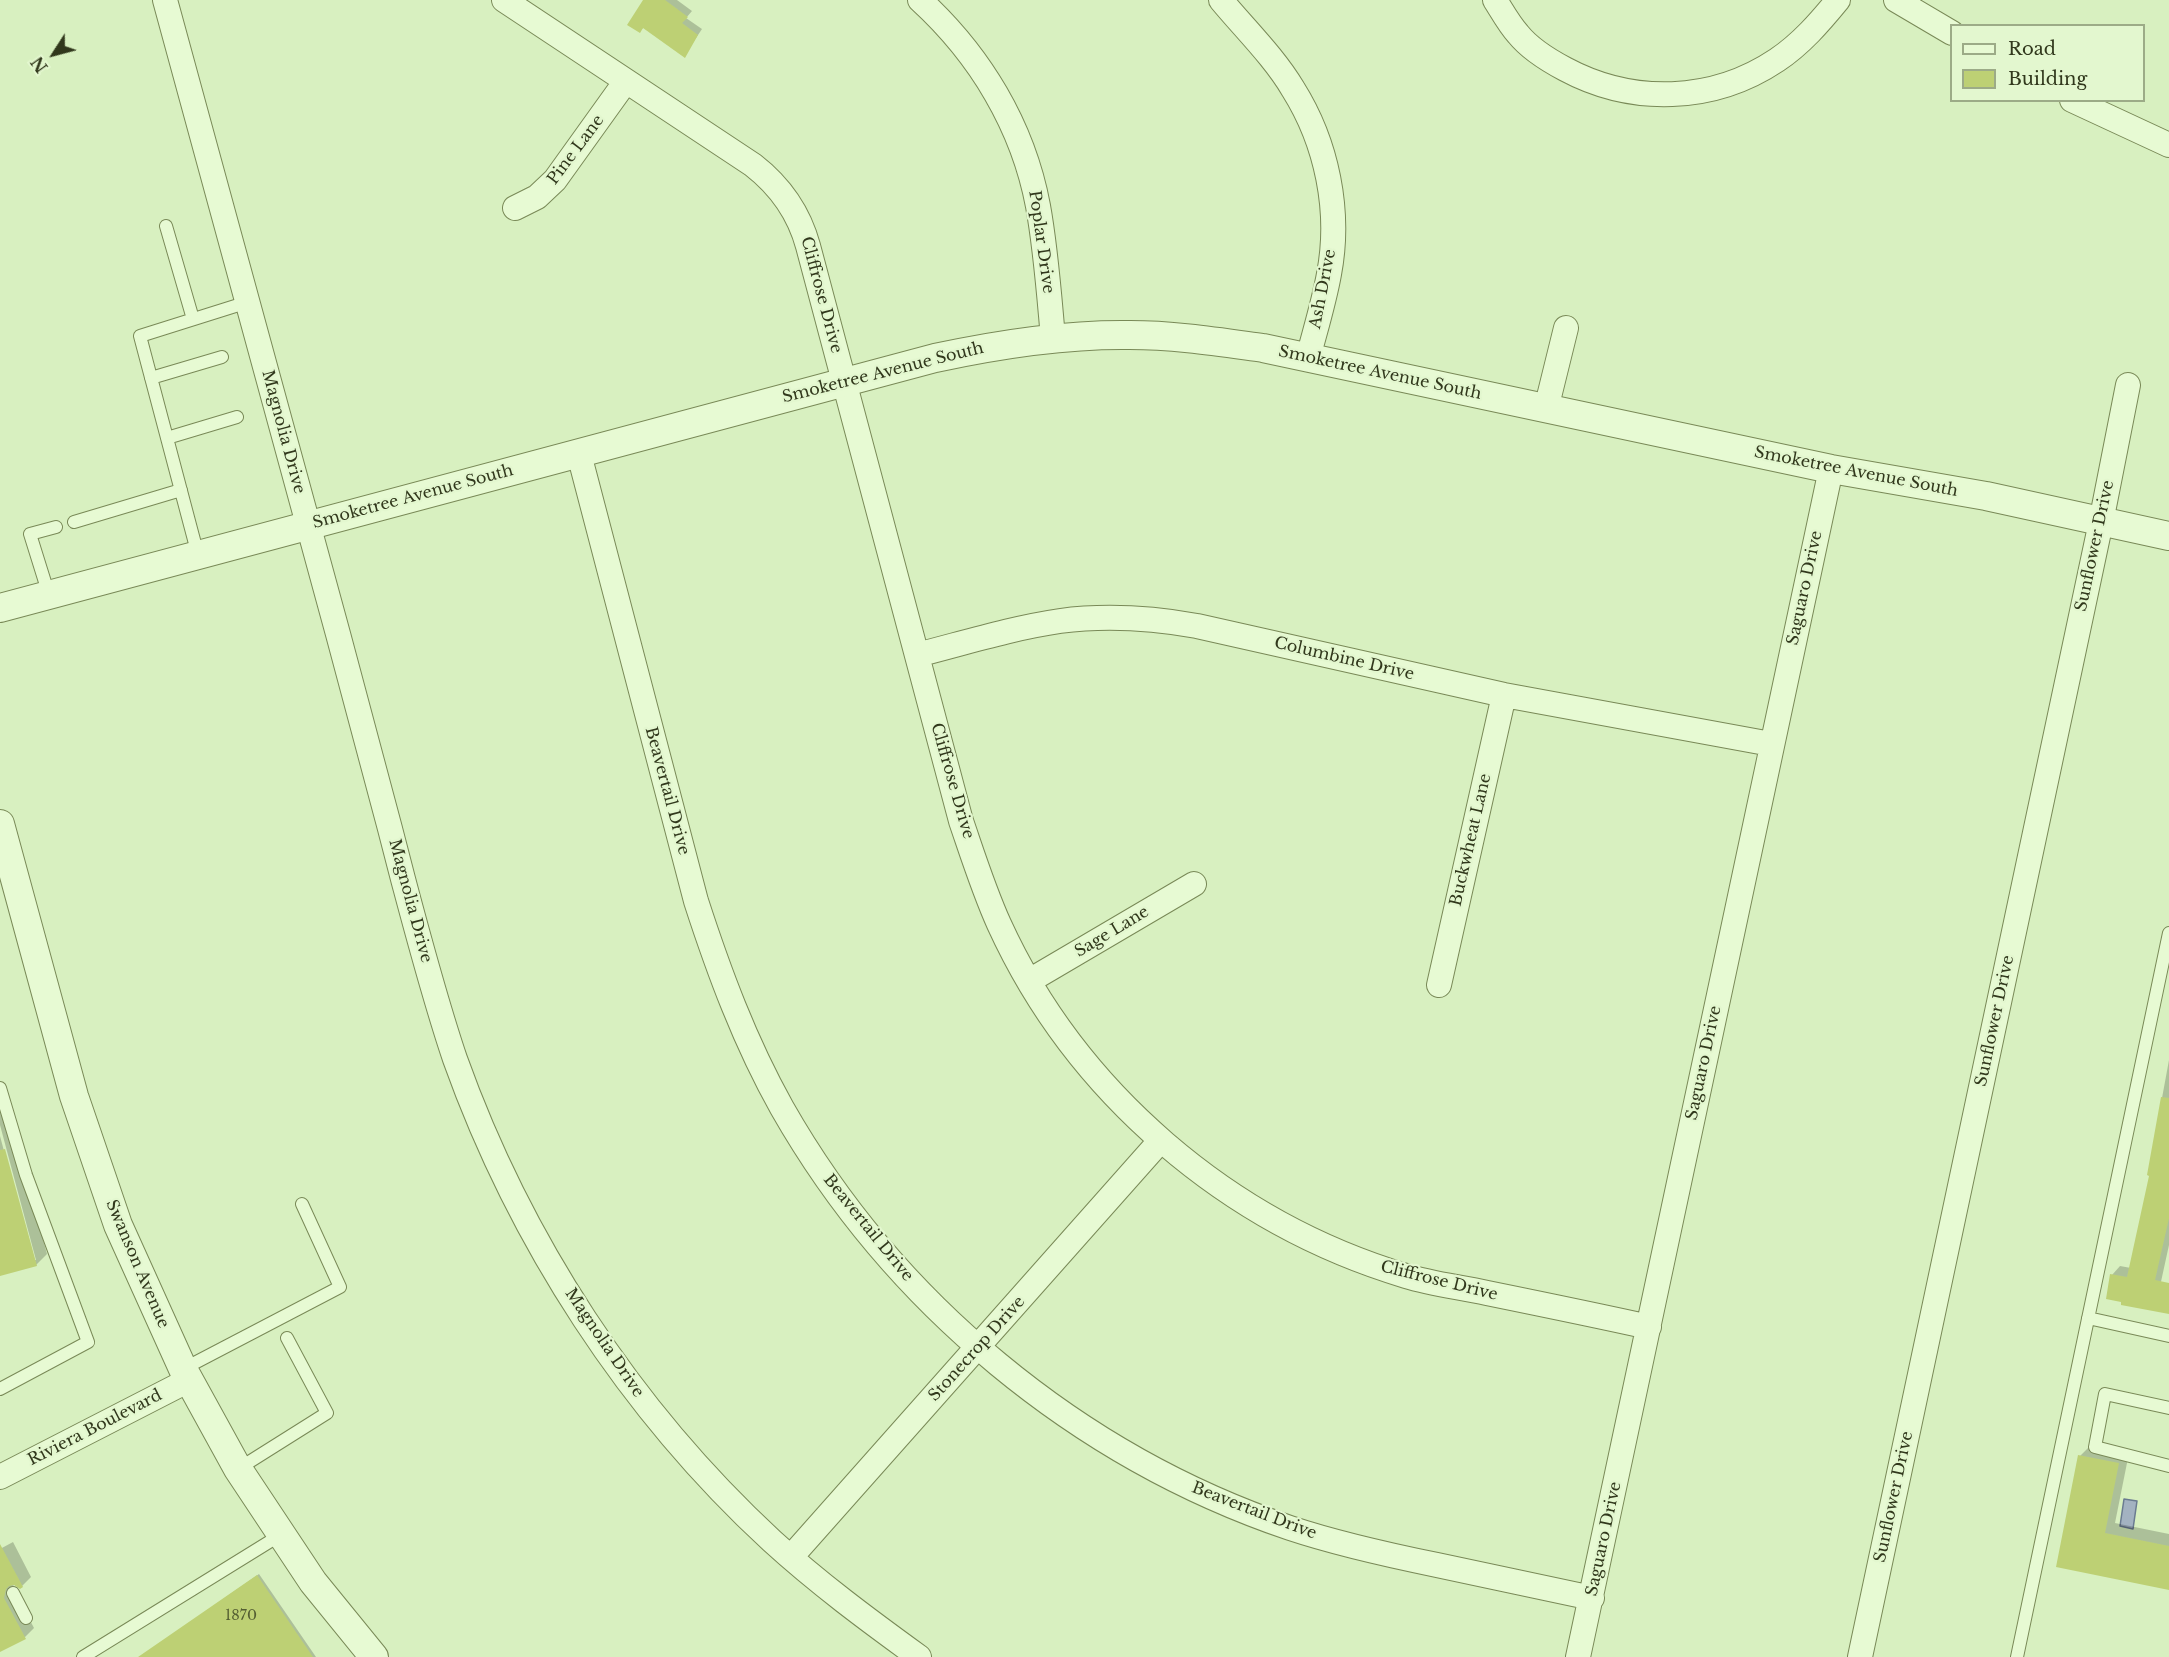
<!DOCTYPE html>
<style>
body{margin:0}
#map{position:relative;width:2169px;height:1657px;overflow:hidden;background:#d8f0c0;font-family:"Libre Baskerville",serif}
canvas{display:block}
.legend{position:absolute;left:1950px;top:24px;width:195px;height:78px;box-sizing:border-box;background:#e3f7cf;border:2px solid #9cab87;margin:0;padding:8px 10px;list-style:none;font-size:18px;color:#31381c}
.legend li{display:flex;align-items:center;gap:12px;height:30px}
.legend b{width:30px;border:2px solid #9cab87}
.north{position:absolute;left:24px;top:24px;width:60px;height:60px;-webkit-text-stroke:4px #e3f7cf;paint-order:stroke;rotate:234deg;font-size:16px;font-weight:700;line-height:24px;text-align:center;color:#31381c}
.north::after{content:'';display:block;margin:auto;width:21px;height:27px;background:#31381c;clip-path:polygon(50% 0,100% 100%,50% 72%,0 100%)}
</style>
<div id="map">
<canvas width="2169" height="1657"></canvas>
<ul class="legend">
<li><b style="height:8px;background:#e7fad3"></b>Road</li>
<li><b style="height:16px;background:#bdd074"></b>Building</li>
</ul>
<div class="north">N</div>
</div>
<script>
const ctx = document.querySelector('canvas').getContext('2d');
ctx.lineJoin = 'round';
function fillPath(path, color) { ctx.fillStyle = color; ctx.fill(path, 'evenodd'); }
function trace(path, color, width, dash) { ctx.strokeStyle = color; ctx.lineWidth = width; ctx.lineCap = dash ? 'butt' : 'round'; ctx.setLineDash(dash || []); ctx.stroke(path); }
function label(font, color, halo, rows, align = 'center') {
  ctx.font = font + ' "Libre Baskerville",serif'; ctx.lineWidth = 4.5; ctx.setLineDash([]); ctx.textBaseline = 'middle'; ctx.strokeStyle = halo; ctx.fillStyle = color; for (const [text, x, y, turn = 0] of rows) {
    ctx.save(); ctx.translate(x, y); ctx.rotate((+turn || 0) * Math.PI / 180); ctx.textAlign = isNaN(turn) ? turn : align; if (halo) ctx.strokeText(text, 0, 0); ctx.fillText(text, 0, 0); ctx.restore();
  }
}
const water = new Path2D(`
 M2124 1499 2137 1501 2133 1529 2120 1526Z`);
fillPath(water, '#a3b2c1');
trace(water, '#6a7b90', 1.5);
fillPath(new Path2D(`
 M645 0H677L692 11 686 18 702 29 684 56 644 27 640 31Z
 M2169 1060V1245L2157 1300 2112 1275 2120 1266 2131 1268 2151 1175 2148 1174Z
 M0 1081 47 1254 36 1265 0 1275V1136L33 1260H36L0 1125Z
 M2090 1446 2129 1453 2115 1523 2169 1534V1588L2058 1566 2080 1456Z
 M13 1542 31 1577 22 1586 14 1583 13 1588 34 1628 25 1637 0 1651V1549Z
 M259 1574 316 1657H140Z`), '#0003');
fillPath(new Path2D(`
 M643 0H665L688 17 682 23 698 35 685 58 643 28 640 33 627 25Z
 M2161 1097 2169 1098V1218L2155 1280 2169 1283V1314L2121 1305V1302L2106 1299 2110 1274 2127 1277 2149 1176 2147 1175Z
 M5 1149 37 1266 0 1276V1150Z
 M2078 1455 2119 1463 2105 1533 2169 1546V1590L2056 1567Z
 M0 1544 23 1587 20 1589 14 1585 9 1586 6 1589 4 1598 26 1639 0 1652Z
 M257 1575 313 1657H138Z`), '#bdd074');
const service = new Path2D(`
 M166 226 193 319
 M151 378 222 357
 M167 438 237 417
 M74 522 181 490
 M198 555 140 336 248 302
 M49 595 30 534 56 527
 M0 1088 26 1175 88 1342 0 1389
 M2088 1318 2169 1336
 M183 1369 340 1287 302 1204
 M2169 1408 2105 1394 2095 1447 2169 1466
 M238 1469 327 1413 287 1338
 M13 1593 26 1618
 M83 1657 282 1534
 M2017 1657 2169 933`);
const minor = new Path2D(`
 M165 0C223 211 282 422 338 634 360 715 382 797 403 879 419 939 435 1000 455 1059 520 1241 630 1410 772 1541 818 1583 868 1620 919 1657
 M504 0 753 165C780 186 799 213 808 246L961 821C973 856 984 891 999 924 1076 1093 1229 1223 1406 1276 1432 1284 1460 1287 1487 1293 1541 1304 1595 1315 1649 1327
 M920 0C980 55 1023 126 1038 206 1046 250 1049 294 1053 338
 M1221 0C1245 29 1274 57 1293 89 1327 143 1341 211 1329 274 1324 302 1315 331 1308 358
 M1495 0C1502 11 1509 24 1518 34 1530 49 1548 60 1565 69 1632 105 1713 103 1777 60 1801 44 1820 22 1838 0
 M1896 0 1952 33
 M2072 100 2169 145
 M515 208 537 197 555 180 626 81
 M1546 409 1566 328
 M579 454 696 901C719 972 745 1042 782 1108 893 1303 1078 1456 1290 1528 1338 1544 1388 1555 1437 1565 1489 1576 1540 1587 1592 1598
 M917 655C964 643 1012 628 1060 621 1106 615 1152 618 1197 626L1504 695 1771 744
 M1029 981 1194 884
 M1439 985 1504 695
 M0 1477 189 1380
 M791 1557 1161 1140
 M1578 1657 1831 469
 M1860 1657 2101 522 2128 385`);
const tertiary = new Path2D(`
 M0 608 935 358C1000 344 1064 334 1130 335 1175 335 1219 342 1263 348L1831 469 1986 496 2169 536
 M0 824 74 1096 118 1225 183 1369 238 1469 313 1582 374 1657`);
trace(service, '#798957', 14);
trace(minor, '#798957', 26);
trace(tertiary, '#798957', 30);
trace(service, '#e7fad3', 12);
trace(minor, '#e7fad3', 24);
trace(tertiary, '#e7fad3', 28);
label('14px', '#545e32', null, [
 ["1870",241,1616]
]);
label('16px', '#31381c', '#e3f7cf', [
 ["Pine Lane",576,150,-53],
 ["Poplar Drive",1041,242,82],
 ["Ash Drive",1323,289,-79],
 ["Cliffrose Drive",821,295,75],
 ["Smoketree Avenue South",883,373,-14],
 ["Smoketree Avenue South",1380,373,12],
 ["Magnolia Drive",283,432,75],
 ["Smoketree Avenue South",1856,472,11],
 ["Smoketree Avenue South",413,497,-15],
 ["Sunflower Drive",2095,546,-78],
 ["Saguaro Drive",1805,588,-78],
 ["Columbine Drive",1344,659,13],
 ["Cliffrose Drive",952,781,74],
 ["Beavertail Drive",667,791,75],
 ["Buckwheat Lane",1471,840,-77],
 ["Magnolia Drive",410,901,75],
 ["Sage Lane",1112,932,-31],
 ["Sunflower Drive",1995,1021,-78],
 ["Saguaro Drive",1704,1063,-78],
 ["Beavertail Drive",868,1228,51],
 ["Swanson Avenue",137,1264,67],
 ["Cliffrose Drive",1439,1281,14],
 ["Magnolia Drive",604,1343,56],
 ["Stonecrop Drive",977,1349,-48],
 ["Riviera Boulevard",95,1428,-27],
 ["Sunflower Drive",1894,1497,-78],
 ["Beavertail Drive",1254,1511,21],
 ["Saguaro Drive",1604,1539,-78]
]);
</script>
